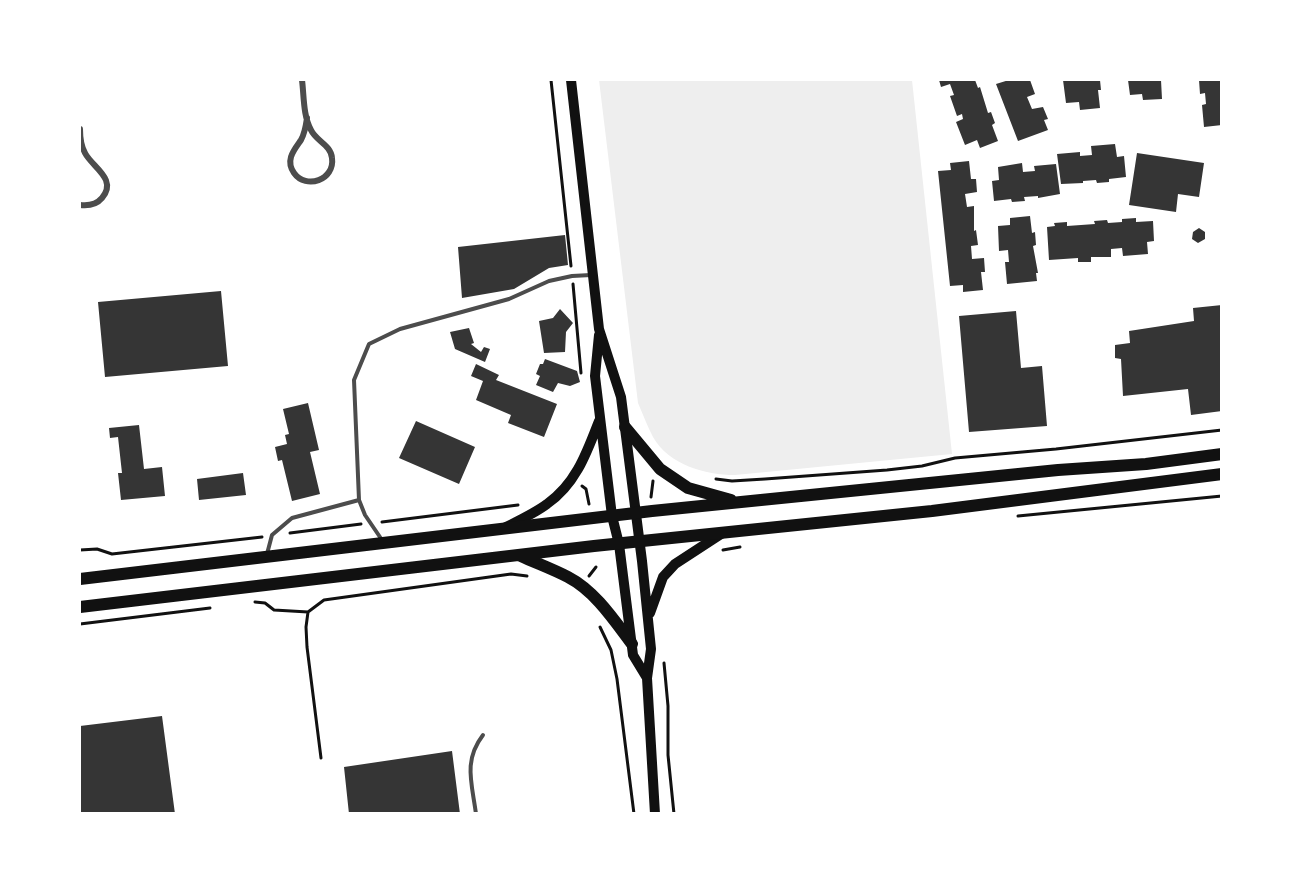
<!DOCTYPE html>
<style>
body{margin:0}
#map{position:relative;width:1301px;height:893px;overflow:hidden;background:#fff;font-family:Spectral,serif}
canvas{display:block}
.frame{position:absolute;inset:0;border:81px solid #fff;pointer-events:none}
</style>
<div id="map">
<canvas width="1301" height="893"></canvas>
<div class="frame"></div>
</div>
<script>
const ctx = document.querySelector('canvas').getContext('2d');
ctx.lineJoin = 'round';
function fillPath(path, color) { ctx.fillStyle = color; ctx.fill(path, 'evenodd'); }
function trace(path, color, width, dash) { ctx.strokeStyle = color; ctx.lineWidth = width; ctx.lineCap = dash ? 'butt' : 'round'; ctx.setLineDash(dash || []); ctx.stroke(path); }
fillPath(new Path2D(`
 M599 80H912L952 454 735 475C705 475 669 465 653 437 647 426 643 414 638 403Z`), '#eee');
fillPath(new Path2D(`
 M939 80H975L978 88 980 87 988 113 991 112 995 123 992 125 998 141 980 148 977 140 965 145 956 122 963 119 962 114 957 116 950 96 954 95 950 84 941 87Z
 M1009 80H1030L1035 94 1027 97 1032 109 1043 107 1048 119 1044 120 1048 130 1018 141 996 84Z
 M1063 80H1100L1101 90H1098L1100 108 1080 110 1079 102 1066 103Z
 M1128 80H1161L1162 99 1143 100 1142 94 1130 95Z
 M1199 80H1222V125L1204 127 1202 105 1206 104 1205 93 1200 94Z
 M1115 144 1117 157 1124 156 1126 177 1109 179V182L1097 183 1096 180 1083 181V183L1061 184 1057 154 1080 152V156L1092 155 1091 146Z
 M1137 153 1204 163 1199 197 1178 194 1176 212 1129 205Z
 M969 161 971 179H976L977 192 965 194 967 207 974 206V231L976 230 978 245 971 246 972 259 984 258 985 272H981L983 290 963 292V285L950 286 938 171 951 170 950 163Z
 M1022 163 1023 172 1035 171 1034 166 1056 164 1060 194 1038 198V196L1024 197 1025 201 1012 202 1011 199 994 201 992 181 999 180 998 167Z
 M1030 216 1032 233 1035 232 1036 245 1033 246 1038 273H1036L1037 281 1007 284 1005 262H1009L1008 250 999 251 998 226 1010 225V218Z
 M1136 218V222L1153 221 1154 241 1147 242 1148 254 1123 256 1122 248 1111 249V257H1091V262H1078V258L1049 260 1047 227 1055 226 1054 223 1067 222V226L1095 224 1094 221 1107 220 1108 223 1122 222V219Z
 M1199 228 1205 232V239L1198 243 1192 239 1193 232Z
 M565 235 568 265 549 268 514 289 462 298 458 247Z
 M221 291 228 366 105 377 98 302Z
 M1222 305V411L1191 415 1188 389 1123 396 1121 359 1115 358V345L1130 343 1129 331 1194 321 1193 308Z
 M560 309 573 323 566 332 565 352 544 353 539 321 553 318Z
 M1016 311 1021 368 1042 366 1047 426 969 432 959 316Z
 M469 328 474 343 471 344 481 352 484 347 490 349 485 362 455 349 450 332Z
 M545 359 577 371 580 382 570 386 558 383 553 392 536 385 540 376 536 374 540 364H543Z
 M476 364 499 375 496 380 557 404 544 437 508 423 511 415 476 400 483 381 471 376Z
 M308 403 319 450 310 452 320 494 292 501 282 460 278 461 275 447 287 444 285 435 289 434 283 409Z
 M416 421 475 447 459 484 399 458Z
 M139 425 144 469 162 467 165 496 121 500 118 473H122L118 437 110 438 109 428Z
 M243 473 246 495 199 500 197 479Z
 M162 716 175 814H80V726Z
 M452 751 460 814H349L344 767Z`), '#353535');
trace(new Path2D(`
 M551 80 571 266
 M573 284 581 373
 M716 479 732 481 765 479 887 470 922 466 955 458 1056 449 1222 430
 M582 486 586 489 589 504
 M651 497 653 481
 M1018 516 1222 496
 M382 522 518 505
 M290 533 361 524
 M80 550 97 549 112 554 262 537
 M723 550 740 547
 M589 576 596 567
 M255 602 265 603 274 610 308 612
 M80 624 210 608
 M600 627 611 650 617 679 634 814
 M664 663 668 706V755L674 814
 M321 758 307 647 306 627 308 612 324 600 511 574 527 576`), '#111', 3);
trace(new Path2D(`
 M382 540 365 515 359 500 354 380 369 344 400 329 509 299 549 281 572 276 591 275
 M267 554 272 535 292 518 359 500
 M476 814C472 783 463 761 483 735`), '#4c4c4c', 4);
trace(new Path2D(`
 M302 80C304 95 303 116 311 130 316 141 331 145 332 158 335 180 306 190 294 173 285 160 294 150 301 140 305 133 306 125 307 118
 M80 129C80 137 81 146 85 153 92 167 118 179 102 198 96 205 88 206 80 205`), '#4c4c4c', 6);
trace(new Path2D(`
 M571 80 599 329 621 397 642 561 651 649 647 678 655 814
 M599 335 595 376 612 516 619 544 633 655 647 678
 M506 527C520 520 535 513 547 504 576 484 587 452 599 421
 M650 613 663 577 675 564 721 534`), '#111', 10);
trace(new Path2D(`
 M625 427 660 469 688 488 731 500
 M521 556C536 563 553 569 568 577 595 591 614 620 632 644
 M80 579 652 511 1058 470 1146 464 1222 454
 M80 607 594 546 932 511 1222 474`), '#111', 12);
</script>
